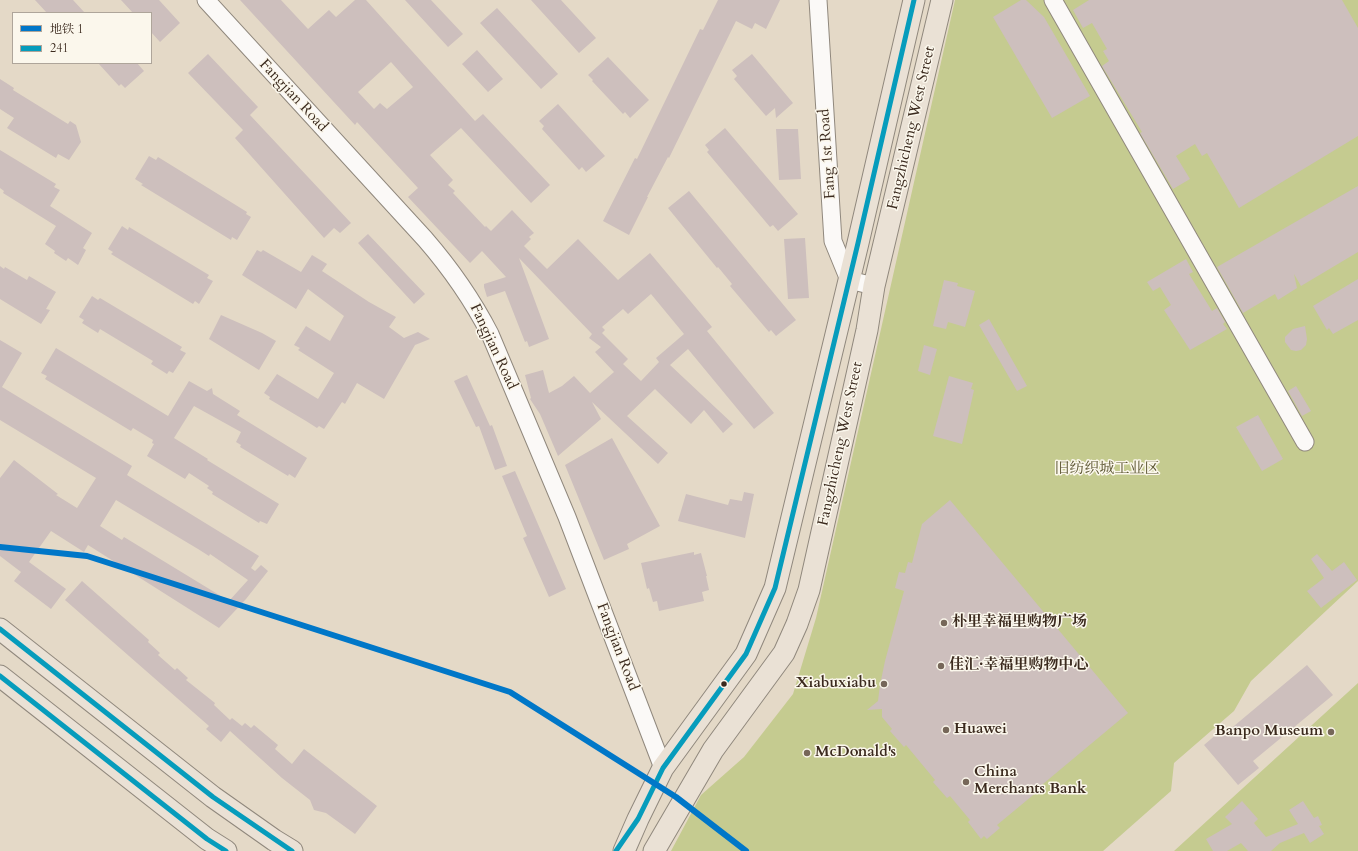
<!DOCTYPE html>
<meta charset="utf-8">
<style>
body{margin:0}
#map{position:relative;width:1358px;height:851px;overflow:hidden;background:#e4d9c7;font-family:Cardo,"Noto Serif SC",serif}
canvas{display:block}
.legend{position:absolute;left:12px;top:12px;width:140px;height:52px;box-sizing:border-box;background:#fbf7ec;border:1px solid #aea59a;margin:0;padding:5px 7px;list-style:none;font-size:12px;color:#3b2a1e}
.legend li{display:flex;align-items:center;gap:8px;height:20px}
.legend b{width:20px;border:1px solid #aea59a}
</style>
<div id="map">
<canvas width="1358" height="851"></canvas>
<ul class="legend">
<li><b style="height:5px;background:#0077c8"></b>地铁 1</li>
<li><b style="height:5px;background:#069cbc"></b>241</li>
</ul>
</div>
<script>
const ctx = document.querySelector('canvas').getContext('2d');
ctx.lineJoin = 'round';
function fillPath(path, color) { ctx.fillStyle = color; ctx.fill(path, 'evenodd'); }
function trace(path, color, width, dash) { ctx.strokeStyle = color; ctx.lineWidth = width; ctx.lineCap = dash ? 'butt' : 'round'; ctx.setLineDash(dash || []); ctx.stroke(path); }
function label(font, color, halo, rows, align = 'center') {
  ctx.font = font + ' Cardo,"Noto Serif SC",serif'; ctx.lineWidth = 3; ctx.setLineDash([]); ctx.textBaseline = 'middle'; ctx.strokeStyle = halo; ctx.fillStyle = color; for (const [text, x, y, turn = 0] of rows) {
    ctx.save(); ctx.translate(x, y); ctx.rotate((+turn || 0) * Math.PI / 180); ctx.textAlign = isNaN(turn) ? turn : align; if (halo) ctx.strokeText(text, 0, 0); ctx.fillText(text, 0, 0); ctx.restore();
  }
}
fillPath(new Path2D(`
 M955 0H1358V581L1251 681 1234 711 1174 763 1171 791 1103 851H671L701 795 744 757 793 694 816 618Z
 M1358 683V851H1174Z`), '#c5cb90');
fillPath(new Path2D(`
 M35 0H73L85 13H47Z
 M121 0H159L180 23 160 42 151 32V13H133Z
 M240 0H281L308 29 329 10 336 17 355 0H366L475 121 483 114 550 185 531 203 461 128 430 155 453 180 448 185 455 191 453 193 485 227 486 226 491 231 512 210 534 233 529 237 531 239 524 246 547 269 578 239 618 280 650 253 712 327 707 331 774 413 754 429 688 349 670 365 733 424 723 433 704 410 691 424 655 389 627 416 668 453 658 464 592 402 601 419 558 456 540 414 530 399 531 398 525 375 543 370 549 393 562 386 574 376 590 393 614 372 595 352 601 347 589 338 592 334 519 258 549 339 529 347 527 341 525 342 505 291 487 297 484 287V284L506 277 482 251 470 263 408 197 418 188 357 122 355 125ZM391 62 413 87 387 109 380 103 374 109 358 92ZM651 294 684 334 656 358 659 362 641 381 623 364 628 359 602 333 605 330 602 327 623 309 628 314Z
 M405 0H431L463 34 448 47Z
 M531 0H561L596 38 579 53Z
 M718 0H780L766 29 755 23 752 29 736 21 669 158 668 157 647 197H648L629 235 603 221 635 158 637 159 700 29 703 30Z
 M1021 0H1026L1044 17 1090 96 1052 118 993 17Z
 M1089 0H1342L1358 28V136L1239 208 1207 153 1202 156 1195 144 1176 156 1190 179 1173 189 1140 133 1142 132 1102 66 1109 61 1103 51 1107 49 1092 23 1083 28 1073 10Z
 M497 8 558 74 541 89 480 23Z
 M477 50 503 79 488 92 462 64Z
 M208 54 258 107 250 115 351 223 340 233 334 228 324 238 235 138 243 130 188 73Z
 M752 54 793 103 776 118 775 108 766 116 734 79 737 76 732 70Z
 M608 57 649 100 630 118 625 112 623 114 592 81 593 80 588 75Z
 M98 63H137L144 71 125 88 121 84 119 86Z
 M0 79 14 88 13 90 68 124 70 121 76 125 81 142 69 160 58 154 56 158 7 128 14 118 0 109Z
 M558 104 605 156 586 172 582 167 579 170 542 129 544 126 539 121Z
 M725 128 798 214 778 231 773 225 770 227 707 152 709 150 705 145Z
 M776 129H798L801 179 779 180Z
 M0 150 56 184 54 187 60 190 50 206 92 233 83 248 86 250 78 265 68 258 66 261 54 253 55 251 45 244 56 226 3 193 4 191 0 188Z
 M149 156 156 160 158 157 247 212 246 214 251 217 237 240 232 237 231 240 141 185 143 184 135 179Z
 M1358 186V252L1301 286 1294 274 1297 288 1278 300 1275 294 1243 313 1217 267Z
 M689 191 796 320 776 336 771 330 769 332 730 286 732 284 718 267 717 268 668 208Z
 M122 226 128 230 129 227 209 275 207 278 213 281 199 304 195 301 193 304 111 254 113 252 108 249Z
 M368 234 425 294 414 304 358 243Z
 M805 238 809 298 788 299 784 239Z
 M257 250 261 252 263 250 301 272 312 255 327 264 322 271 369 302 396 317 389 327 404 338 418 332 430 339 415 345 384 399 357 383 345 404 342 402 324 429 319 426 317 428 306 421 269 399 270 397 264 393 277 374 318 399 334 373 298 350 300 348 294 345 306 326 330 341 344 316 308 289 296 309 242 275Z
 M1186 259 1193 272 1189 274 1212 311 1217 308 1225 322 1223 324 1227 329 1190 350 1164 310 1171 305 1160 287 1153 291 1147 282Z
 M0 266 4 269 5 267 27 280 29 276 56 292 46 309 50 310 41 324 0 299Z
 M1358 279V320L1333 334 1329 328 1327 330 1313 306Z
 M944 280 958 283 957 286 975 291 965 327 948 322 946 329 933 326Z
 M92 296 98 300 100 298 182 347 180 350 186 353 173 373 169 371 167 374 151 364 153 361 100 329 98 333 82 323 84 320 79 317Z
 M221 315 262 333 276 341 259 370 209 339Z
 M989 319 1027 386 1017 391 979 325Z
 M1305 326 1307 339 1306 345 1301 350 1296 351 1291 350 1285 342V337L1293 329Z
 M0 340 22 353 2 387 132 466 127 475 259 556 251 568 255 571 261 565 268 571 246 599 219 628 88 545 84 552 51 531 29 562 66 589 51 609 14 581 21 572 0 556V478L14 460 58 494 56 495 77 508 96 478 0 420ZM116 500 198 549 209 556 210 554 248 580 229 601 124 537 122 540 100 526Z
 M924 345 937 349 930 375 918 371Z
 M56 348 168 416 189 381 207 391 212 388 213 394 240 411 237 415 307 458 295 478 289 474 288 476 240 447 241 445 236 442 241 432 194 406 174 438 208 459 207 460 279 504 267 524 260 521 259 523 212 494 213 492 207 488 209 486 189 473 185 479 147 456 154 444 152 443 153 440 133 428 131 431 45 379 47 376 41 373Z
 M467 375 490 426 492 425 507 466 495 470 479 426 476 427 454 381Z
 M949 376 973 383 971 389 974 390 962 444 933 436Z
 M1296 386 1311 411 1302 416 1288 391Z
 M1258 415 1283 459 1262 471 1236 427Z
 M612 438 660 526 627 544 629 549 604 560 565 465Z
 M515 471 566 589 549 597 523 538 527 536 502 476Z
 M744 492 754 494 745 538 678 521 686 494 728 505 730 499 742 501Z
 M950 500 1128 713 1037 789 1038 791 997 825 1000 828 987 839 984 836 981 839 968 822 970 820 950 796 947 798 933 782 935 780 906 745 904 747 890 731 892 729 882 717V709L867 710 878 701 880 685 885 661 904 591 895 588 899 572 905 573 908 562 912 563 922 524Z
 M694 552V555L701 553 707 576H706L709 590 702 592 704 601 659 611 657 601 653 602 649 588 647 589 641 563Z
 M1317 554 1332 571 1344 562 1357 580 1321 608 1307 591 1324 578 1311 559Z
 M82 581 149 640 148 642 160 653 158 655 175 670 177 668 188 678 186 680 215 703 214 705 230 720 232 718 242 726 245 723 251 728 254 725 278 745 275 749 292 764 304 749 377 806 355 834 326 813 314 810 310 800 282 778 230 731 221 742 206 729 209 726 65 600Z
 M1307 665 1333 695 1253 761 1259 768 1238 785 1204 745 1225 727 1228 731Z
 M1242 801 1258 819 1254 823 1266 837 1298 824 1289 810 1303 801 1314 818 1318 816 1322 825 1319 826 1324 834 1310 843 1304 833 1280 843 1271 851H1248L1241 843 1227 851H1213L1206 839 1232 824 1225 817Z`), '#cdbfbd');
const minor = new Path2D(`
 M206 0 425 239C451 269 472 299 490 334L567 517 663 768
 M818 0 833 241 849 280 874 286
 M1053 0 1305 442`);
const major = new Path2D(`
 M0 629 213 797 274 840 292 851
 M0 676 207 839 226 851
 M624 851 638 819 663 768 746 654 775 588 858 243 914 0
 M654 851 713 750 784 653 797 624 809 590 867 330 874 286 942 0`);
trace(minor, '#90887d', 19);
trace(major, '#90887d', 23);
trace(minor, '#fbf9f7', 17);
trace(major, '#eae1d5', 21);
trace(new Path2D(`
 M0 629 213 797 292 851
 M0 676 207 839 226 851
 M616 851 638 819 663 768 746 654 775 588 858 243 914 0`), '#069cbc', 5);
trace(new Path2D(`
 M0 547 87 556 510 692 676 797 746 851`), '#0077c8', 6);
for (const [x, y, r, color] of [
 [944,623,4,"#766759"],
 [941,666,4,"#766759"],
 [724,684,3.5,"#3b2a1e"],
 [884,684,4,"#766759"],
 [946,730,4,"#766759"],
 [1331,732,4,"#766759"],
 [807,753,4,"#766759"],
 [966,782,4,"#766759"]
]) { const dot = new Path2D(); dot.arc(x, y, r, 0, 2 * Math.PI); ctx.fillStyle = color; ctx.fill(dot); trace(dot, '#fbf7ec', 1.5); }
label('15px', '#3b2a1e', '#fbf7ec', [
 ["Fangjian Road",293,96,47],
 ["Fangzhicheng West Street",912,128,-77],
 ["Fang 1st Road",828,154,-94],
 ["Fangjian Road",493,347,65],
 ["Fangzhicheng West Street",841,444,-78],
 ["Fangjian Road",617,647,69]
]);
label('15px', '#5d5733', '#fbf7ec', [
 ["旧纺织城工业区",1107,470]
]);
label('bold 15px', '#3b2a1e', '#fbf7ec', [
 ["朴里幸福里购物广场",952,623],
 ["佳汇·幸福里购物中心",949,666],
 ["Xiabuxiabu",876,684,"right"],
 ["Huawei",954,730],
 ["Banpo Museum",1323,732,"right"],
 ["McDonald's",815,753],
 ["China",974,773],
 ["Merchants Bank",974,790]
], 'left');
</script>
